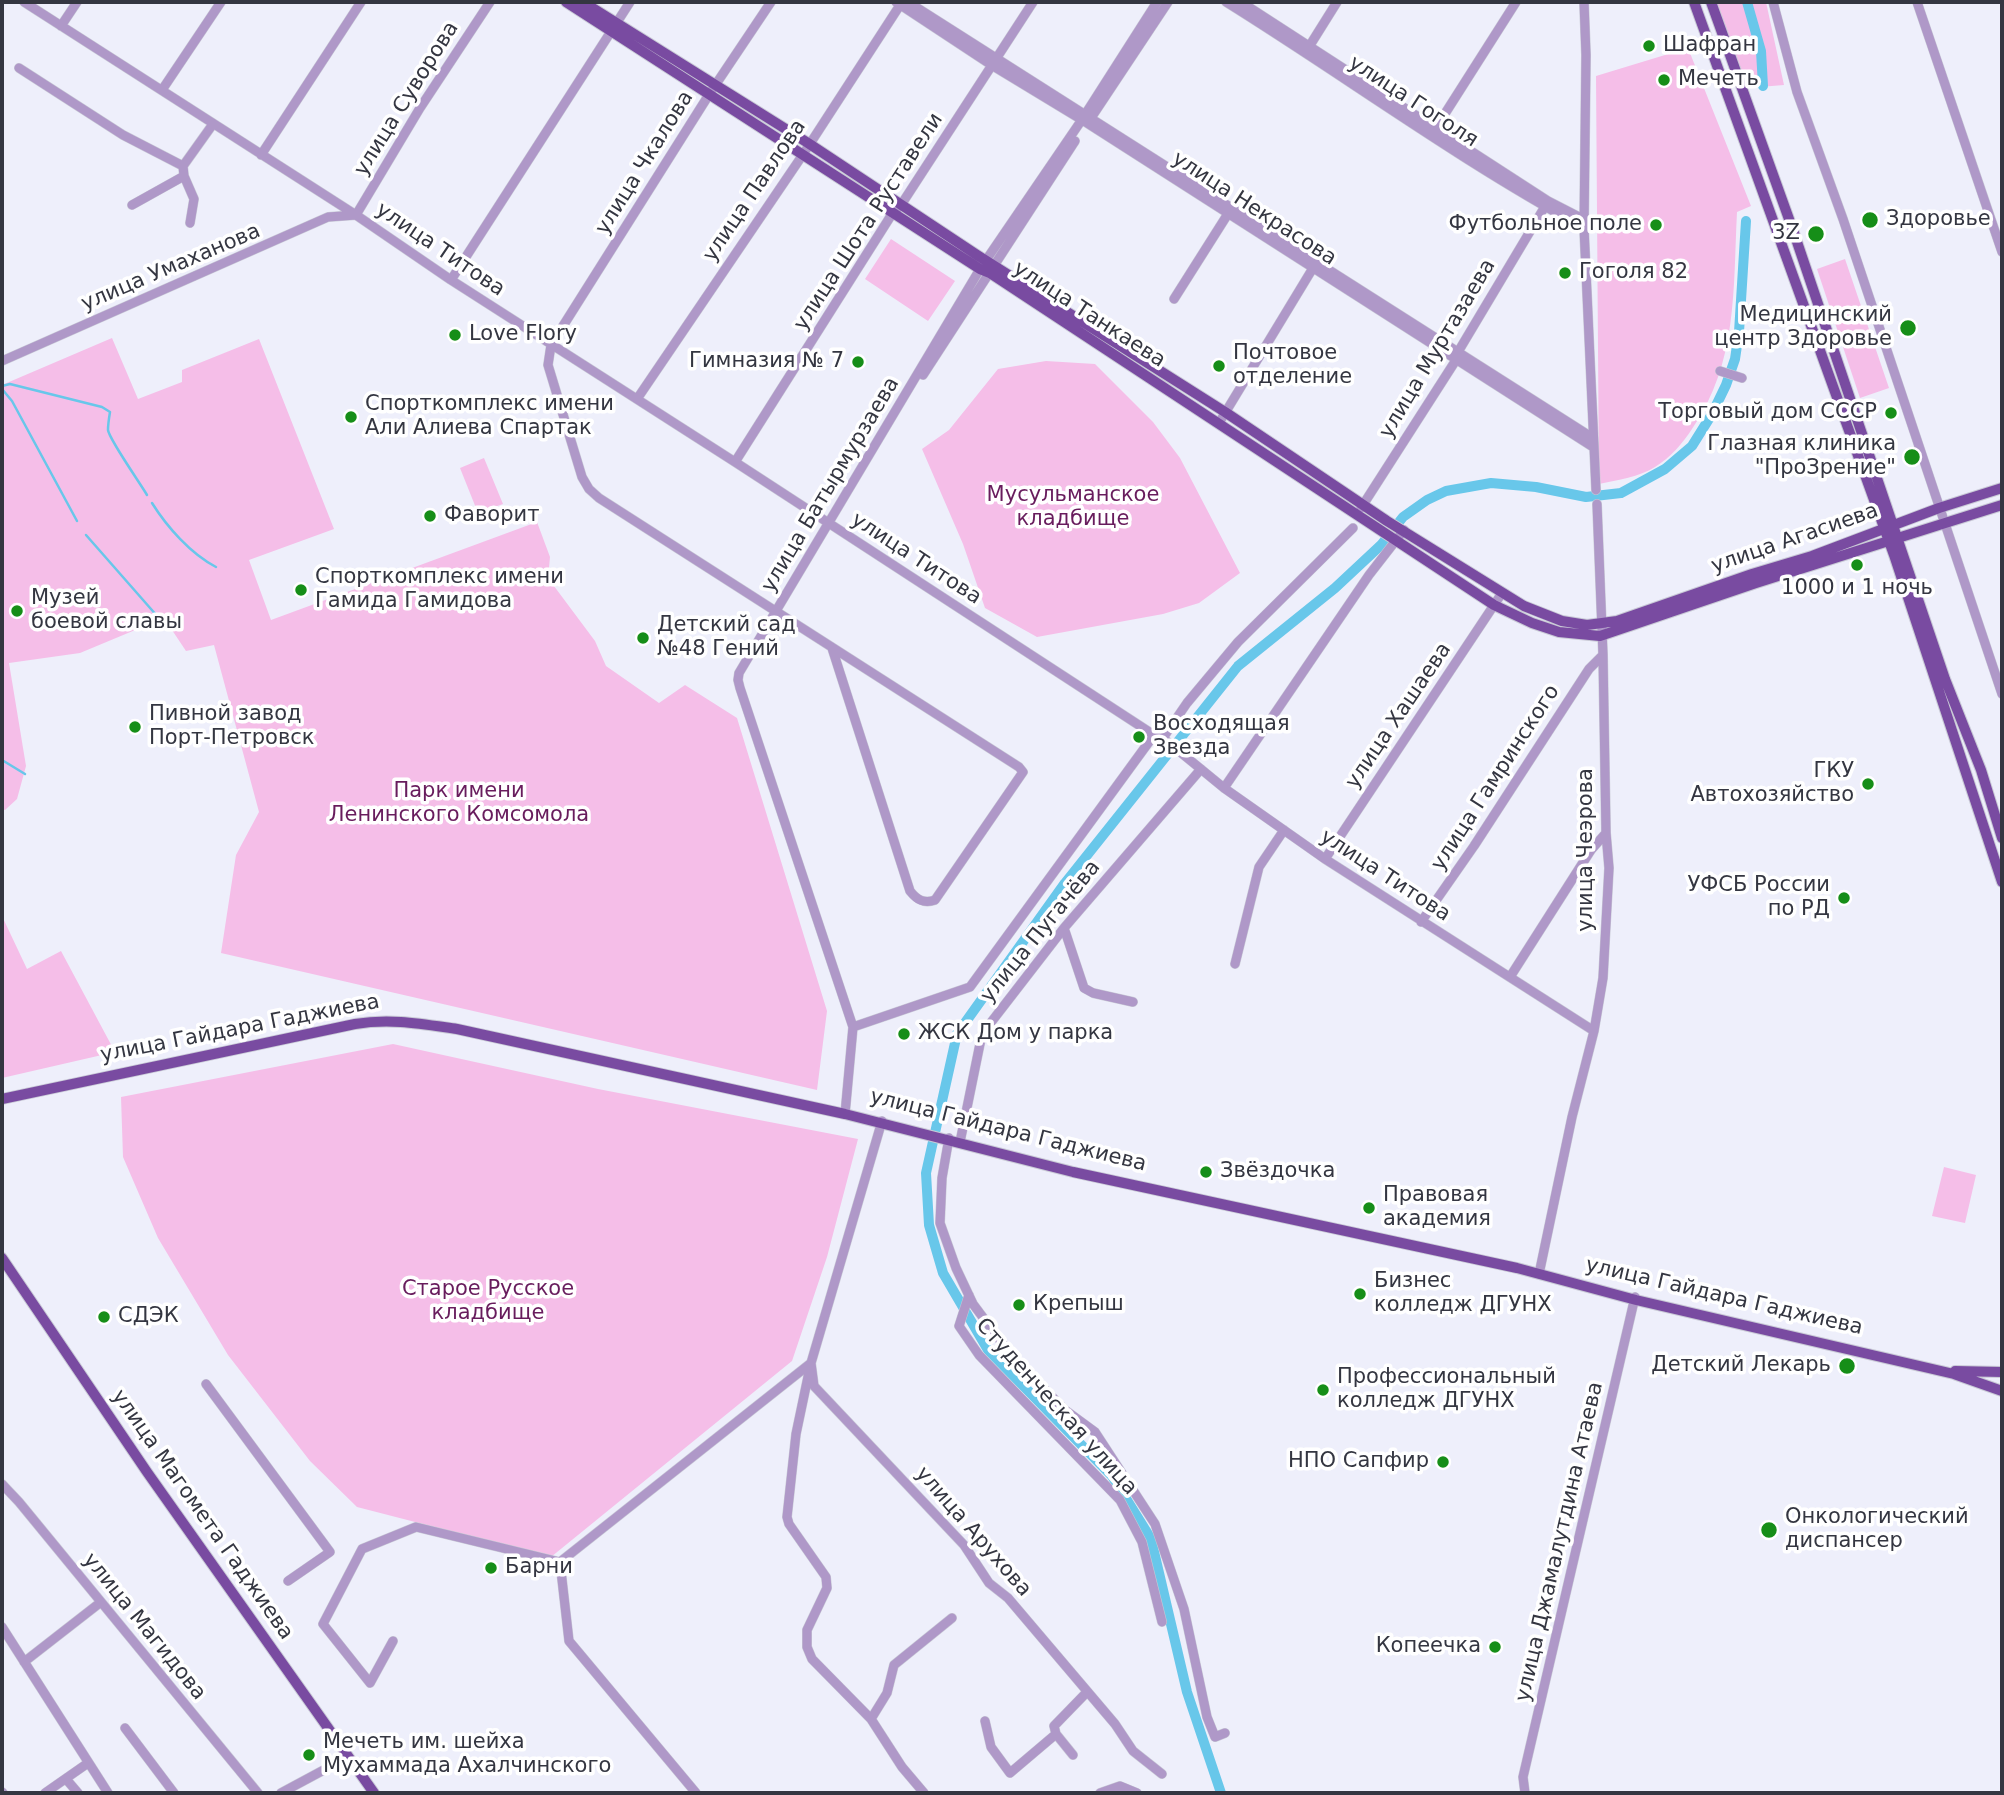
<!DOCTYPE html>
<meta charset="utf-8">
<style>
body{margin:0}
#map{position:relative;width:2004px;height:1795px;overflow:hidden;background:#eeeffb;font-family:"DejaVu Sans",sans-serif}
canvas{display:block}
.frame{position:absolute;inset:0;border:4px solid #343641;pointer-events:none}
</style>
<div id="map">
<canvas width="2004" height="1795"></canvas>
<div class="frame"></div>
</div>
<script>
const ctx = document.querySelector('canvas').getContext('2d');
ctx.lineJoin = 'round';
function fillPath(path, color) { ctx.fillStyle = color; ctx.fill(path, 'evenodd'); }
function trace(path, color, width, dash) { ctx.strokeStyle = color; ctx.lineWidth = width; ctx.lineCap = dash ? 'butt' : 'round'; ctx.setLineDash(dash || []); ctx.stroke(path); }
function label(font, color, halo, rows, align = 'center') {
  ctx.font = font + ' "DejaVu Sans",sans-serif'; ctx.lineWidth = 7; ctx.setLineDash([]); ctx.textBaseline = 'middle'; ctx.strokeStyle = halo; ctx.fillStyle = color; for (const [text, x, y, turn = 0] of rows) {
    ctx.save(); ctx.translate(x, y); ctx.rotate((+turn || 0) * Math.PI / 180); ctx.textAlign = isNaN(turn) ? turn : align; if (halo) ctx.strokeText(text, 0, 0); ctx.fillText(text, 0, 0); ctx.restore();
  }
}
fillPath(new Path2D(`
 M1716 2H1766L1784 85 1747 88Z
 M1688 48 1751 206 1737 212C1733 290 1738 362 1692 429 1683 443 1670 458 1655 467 1639 477 1618 480 1599 484L1596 76Z
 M891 239 955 281 928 321 865 279Z
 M1845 259 1889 388 1860 398 1817 269Z
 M112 338 138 399 182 382V370L259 339 334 529 249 560 271 620 537 522 550 557 548 578 595 641 606 666 659 703 685 685 737 718 827 1011 817 1090 221 953 236 855 259 812 214 645 186 651 164 618 80 653 9 663 26 766 17 799 5 810 2 809V385Z
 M1046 361 1095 364 1153 422 1180 458 1240 573 1199 603 1163 614 1037 637 985 608 963 544 922 449 949 430 998 369Z
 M484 458 503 504 478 513 460 468Z
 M2 916 27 969 61 951 115 1052 2 1078Z
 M393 1044 598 1089 858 1139 827 1257 792 1361 551 1557 357 1507 310 1461 228 1355 158 1238 123 1157 121 1097Z
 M1944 1167 1976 1175 1965 1223 1932 1216Z`), '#f5bee8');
trace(new Path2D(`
 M2 386 10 384 102 407 110 412C109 418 108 425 108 430 109 439 140 483 147 495
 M2 389 12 401 77 521
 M152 503C167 527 191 554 216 567
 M86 535 158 617
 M2 760 25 774`), '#68c7ea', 2.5);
trace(new Path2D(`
 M1747 2 1761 51 1763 86
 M1221 1793 1187 1692 1151 1539 1112 1476 988 1350 943 1273 929 1225 926 1173 957 1034 1065 883 1238 666 1335 588 1381 545 1403 517 1427 500 1446 491 1491 483 1536 487 1586 497 1621 493 1665 469 1692 446 1712 414 1726 385 1735 359 1739 332 1746 221`), '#68c7ea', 10);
const minor = new Path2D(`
 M24 2 356 215 451 280 735 462 1154 735 1163 738 1224 788 1325 859 1594 1031
 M771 2 710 93 551 345 548 365 582 477 589 489 599 498 1019 767 1023 772 935 900C924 904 917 900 910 891L832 648
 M896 2 993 66 1087 123 1593 447
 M908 2 1593 438
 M1226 2C1345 76 1460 161 1584 228
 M1241 2 1548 201 1585 220
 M1584 2 1586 55 1584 228 1596 490
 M1773 2 1797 92 1843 219 2002 694
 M1917 2 2002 252
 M61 26 77 2
 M1307 50 1337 2
 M19 68 123 135 183 166 213 124
 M162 90 221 2
 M1089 121 1168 2
 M1432 134 1516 2
 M261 155 361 2
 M184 176 194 199 190 223
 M132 205 184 176 183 166
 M451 280 630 2
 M1174 299 1231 209
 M2 361 328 217 356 215 420 108 490 2
 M1720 371 1742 378
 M923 375 1075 141
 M637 399 804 153 902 2
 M1219 423 1316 263
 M735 462 892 214 901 205 1033 2
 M1361 508 1456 360 1458 352 1547 203
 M1163 738 1187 703 1238 642 1353 528
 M1224 788 1369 575 1404 530
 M1325 859 1502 593
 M1421 922 1474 846 1589 669 1603 655
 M1064 928 1084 988 1093 993 1133 1002
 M1235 964 1259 867 1284 830
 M1510 977 1591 850 1606 833
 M853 1027 970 987 1154 735
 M845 1114 853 1027 740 688 738 680 739 673 980 269 1081 121 1157 2
 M882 1121 811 1363 814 1386 964 1545 989 1583 1008 1598 1115 1724 1133 1751 1162 1774
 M949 1138 942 1178 940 1223 956 1268 973 1304 1011 1355 1065 1410 1095 1432 1155 1524 1184 1609 1207 1717 1215 1737 1225 1733
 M960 1142 982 1034 1064 928 1201 769
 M1539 1274 1572 1117 1594 1031 1603 978 1609 868 1606 833 1603 655 1597 504
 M969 1295 959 1326 979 1355 1120 1500 1142 1542 1162 1622
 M809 1372 796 1434 787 1517 789 1524 826 1577 827 1588 807 1630V1647L812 1659 871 1719 902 1767 924 1793
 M206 1384 330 1552 288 1581
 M2 1484 19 1502 258 1793
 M560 1562 811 1363
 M560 1562 569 1641 696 1793
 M2 1627 108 1793
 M393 1641 370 1683 323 1624 362 1549 416 1527 560 1562
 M24 1662 101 1602
 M871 1719 887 1693 894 1665 952 1618
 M985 1721 991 1747 1010 1773 1056 1734
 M125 1728 174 1793
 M1073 1755 1056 1734 1054 1726 1087 1692
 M66 1779 78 1793
 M2 1792 3 1793
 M45 1793 88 1763
 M281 1793 348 1757
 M1100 1793 1120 1786 1137 1793
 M1525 1793 1523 1777 1635 1297`);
const major = new Path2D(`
 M566 2 980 269 990 273 1494 605 1532 623 1559 632 1600 636 1756 583 2002 505
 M583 2 808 143 977 255 1225 412 1387 521 1524 606 1562 621 1587 625 1617 621 1752 574 1812 556 1939 508 2002 488
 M1694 2 1894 555 2002 882
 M1711 2 1794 233 1945 679 1981 770 2002 838
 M2 1099 355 1024C391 1018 422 1024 457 1029L845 1114 1073 1172 1517 1268 1636 1300 1954 1374 2002 1391
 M2 1258 147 1472 374 1793
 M1955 1371 2002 1372`);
trace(minor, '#c9cad6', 10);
trace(major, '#c9cad6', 12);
trace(minor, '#af98c8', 9);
trace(major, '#794ba1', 10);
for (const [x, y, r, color] of [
 [1649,46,7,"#168e18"],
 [1664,80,7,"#168e18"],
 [1870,220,9,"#168e18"],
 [1656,225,7,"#168e18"],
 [1816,234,9,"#168e18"],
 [1565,273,7,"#168e18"],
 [1908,328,9,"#168e18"],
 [455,335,7,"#168e18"],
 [858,362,7,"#168e18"],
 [1219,366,7,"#168e18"],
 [1891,413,7,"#168e18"],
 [351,417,7,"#168e18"],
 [1912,457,9,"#168e18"],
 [430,516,7,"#168e18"],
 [1857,565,7,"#168e18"],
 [301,590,7,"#168e18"],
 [17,611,7,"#168e18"],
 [643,638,7,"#168e18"],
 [135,727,7,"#168e18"],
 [1139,737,7,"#168e18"],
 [1868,784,7,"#168e18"],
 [1844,898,7,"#168e18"],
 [904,1034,7,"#168e18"],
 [1206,1172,7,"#168e18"],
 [1369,1208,7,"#168e18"],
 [1360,1294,7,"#168e18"],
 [1019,1305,7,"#168e18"],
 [104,1317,7,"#168e18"],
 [1847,1366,9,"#168e18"],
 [1323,1390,7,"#168e18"],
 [1443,1462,7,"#168e18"],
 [1769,1530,9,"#168e18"],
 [491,1568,7,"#168e18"],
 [1495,1647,7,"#168e18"],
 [309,1755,7,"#168e18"]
]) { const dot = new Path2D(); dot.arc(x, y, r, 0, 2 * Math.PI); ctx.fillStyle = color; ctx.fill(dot); trace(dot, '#fff', 2.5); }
label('21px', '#343641', '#fff', [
 ["Шафран",1663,46],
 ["Мечеть",1678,80],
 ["Здоровье",1886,220],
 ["Футбольное поле",1642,225,"right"],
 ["3Z",1800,234,"right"],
 ["Гоголя 82",1579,273],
 ["Медицинский",1892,316,"right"],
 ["центр Здоровье",1892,340,"right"],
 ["Love Flory",469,335],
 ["Почтовое",1233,354],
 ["отделение",1233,378],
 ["Гимназия № 7",844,362,"right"],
 ["Спорткомплекс имени",365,405],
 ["Али Алиева Спартак",365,429],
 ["Торговый дом СССР",1877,413,"right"],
 ["Глазная клиника",1896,445,"right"],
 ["\"ПроЗрение\"",1896,469,"right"],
 ["Фаворит",444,516],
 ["Спорткомплекс имени",315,578],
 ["Гамида Гамидова",315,602],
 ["1000 и 1 ночь",1857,589,"center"],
 ["Музей",31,599],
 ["боевой славы",31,623],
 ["Детский сад",657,626],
 ["№48 Гений",657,650],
 ["Пивной завод",149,715],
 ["Порт-Петровск",149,739],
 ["Восходящая",1153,725],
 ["Звезда",1153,749],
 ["ГКУ",1854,772,"right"],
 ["Автохозяйство",1854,796,"right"],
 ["УФСБ России",1830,886,"right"],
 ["по РД",1830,910,"right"],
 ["ЖСК Дом у парка",918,1034],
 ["Звёздочка",1220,1172],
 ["Правовая",1383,1196],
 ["академия",1383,1220],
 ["Бизнес",1374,1282],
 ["колледж ДГУНХ",1374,1306],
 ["Крепыш",1033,1305],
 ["СДЭК",118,1317],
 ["Детский Лекарь",1831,1366,"right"],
 ["Профессиональный",1337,1378],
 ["колледж ДГУНХ",1337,1402],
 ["НПО Сапфир",1429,1462,"right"],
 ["Онкологический",1785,1518],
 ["диспансер",1785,1542],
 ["Барни",505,1568],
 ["Копеечка",1481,1647,"right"],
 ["Мечеть им. шейха",323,1743],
 ["Мухаммада Ахалчинского",323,1767]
], 'left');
label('21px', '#343641', '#fff', [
 ["улица Суворова",407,99,-58],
 ["улица Гоголя",1413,102,33],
 ["улица Чкалова",645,163,-58],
 ["улица Павлова",755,191,-56],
 ["улица Некрасова",1254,209,33],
 ["улица Шота Руставели",869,222,-57],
 ["улица Титова",440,250,34],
 ["улица Умаханова",171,268,-23],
 ["улица Танкаева",1089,315,33],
 ["улица Муртазаева",1438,349,-59],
 ["улица Батырмурзаева",831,485,-59],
 ["улица Агасиева",1795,539,-19],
 ["улица Титова",916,559,33],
 ["улица Хашаева",1399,716,-56],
 ["улица Гамринского",1496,778,-57],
 ["улица Чеэрова",1587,850,-90],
 ["улица Титова",1385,876,33],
 ["улица Пугачёва",1041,932,-51],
 ["улица Гайдара Гаджиева",240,1029,-11],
 ["улица Гайдара Гаджиева",1008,1131,14],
 ["улица Гайдара Гаджиева",1724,1297,13],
 ["Студенческая улица",1056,1407,48],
 ["улица Магомета Гаджиева",202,1515,55],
 ["улица Арухова",973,1532,49],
 ["улица Джамалутдина Атаева",1560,1542,-77],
 ["улица Магидова",144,1627,51]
]);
label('21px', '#681c5d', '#fff', [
 ["Мусульманское",1073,496],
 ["кладбище",1073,520],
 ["Парк имени",459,792],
 ["Ленинского Комсомола",459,816],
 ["Старое Русское",488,1290],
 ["кладбище",488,1314]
]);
</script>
